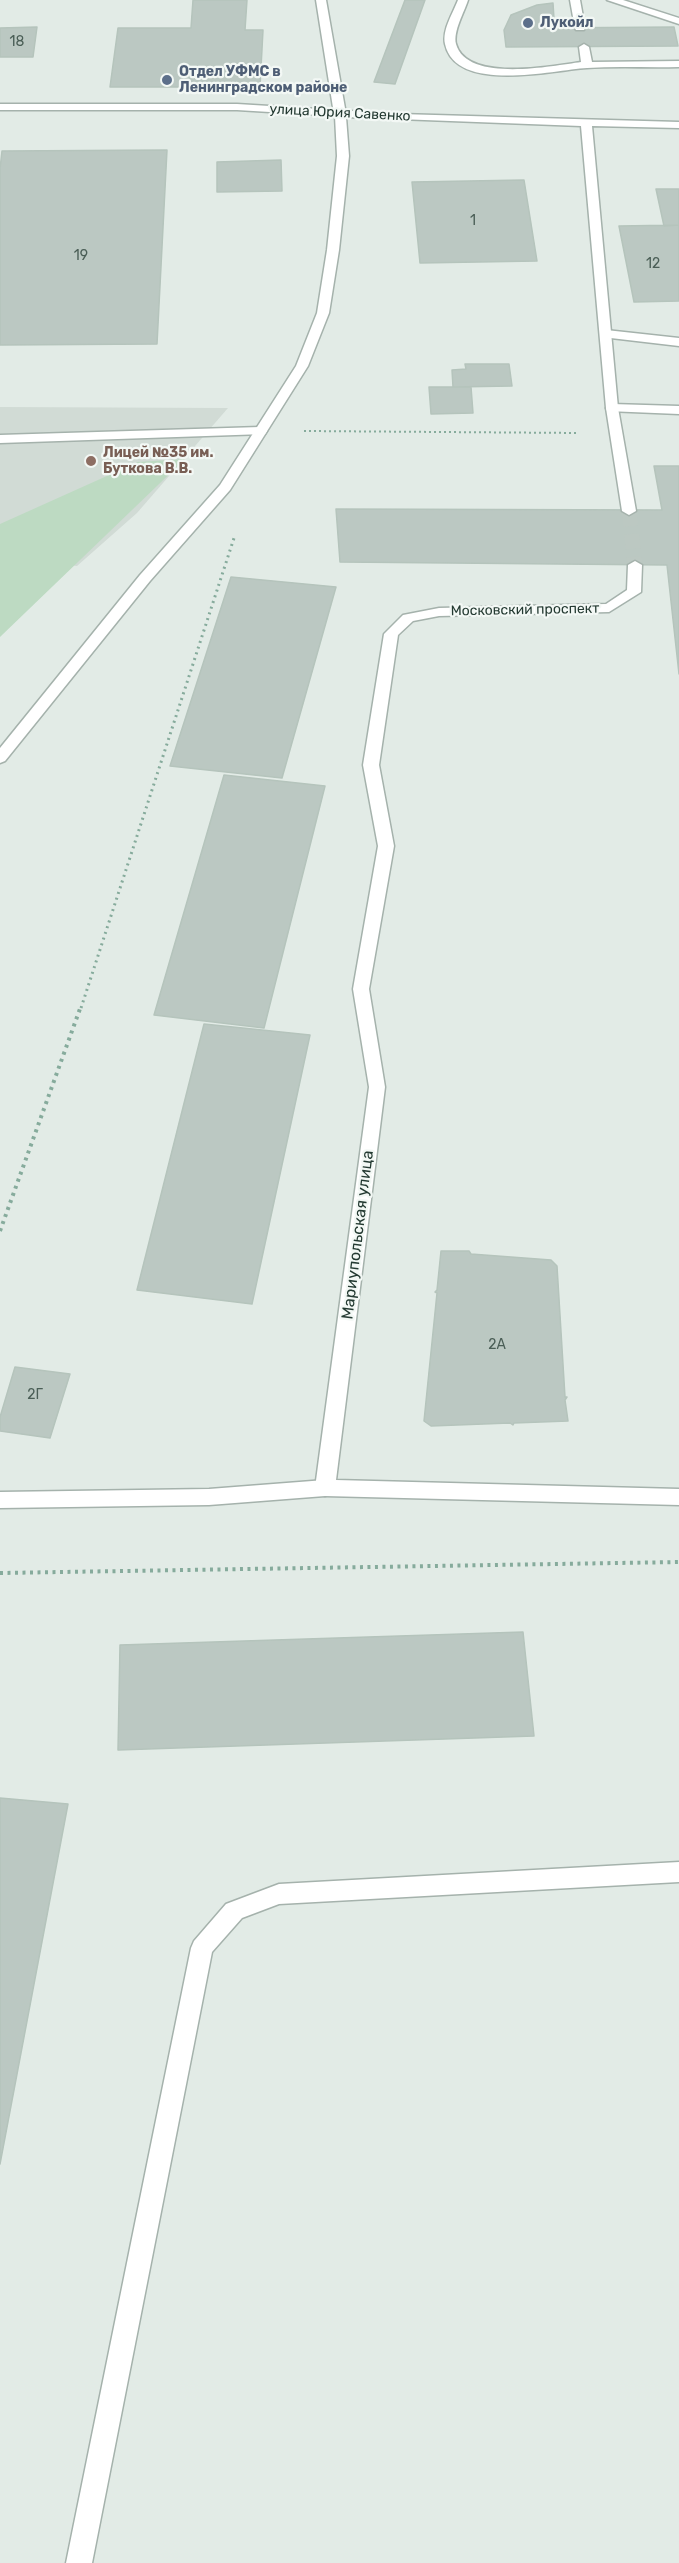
<!DOCTYPE html>
<meta charset="utf-8">
<style>
body{margin:0}
canvas{display:block;background:#e2ebe6}
</style>
<canvas width="679" height="2563"></canvas>
<script>
const ctx = document.querySelector('canvas').getContext('2d');
ctx.lineJoin = 'round';
function fillPath(path, color) { ctx.fillStyle = color; ctx.fill(path, 'evenodd'); }
function trace(path, color, width, dash) { ctx.strokeStyle = color; ctx.lineWidth = width; ctx.lineCap = dash ? 'butt' : 'round'; ctx.setLineDash(dash || []); ctx.stroke(path); }
function label(font, color, halo, rows, align = 'center') {
  ctx.font = font + ' Rubik,sans-serif'; ctx.lineWidth = 4.5; ctx.setLineDash([]); ctx.textBaseline = 'middle'; ctx.strokeStyle = halo; ctx.fillStyle = color; for (const [text, x, y, turn = 0] of rows) {
    ctx.save(); ctx.translate(x, y); ctx.rotate((+turn || 0) * Math.PI / 180); ctx.textAlign = isNaN(turn) ? turn : align; if (halo) ctx.strokeText(text, 0, 0); ctx.fillText(text, 0, 0); ctx.restore();
  }
}
fillPath(new Path2D(`
 M0 407 228 408 137 513 77 566 0 558Z`), '#d1dbd5');
fillPath(new Path2D(`
 M185 459 0 637V524L138 462Z`), '#bddac2');
const building = new Path2D(`
 M193 0H247L245 30H263L260 87H110L118 28H191Z
 M405 0H425L395 84 374 82Z
 M553 3 554 19 542 28 674 27 678 46 506 47 504 30 511 15 537 5Z
 M37 27 33 57H0V28Z
 M167 150 157 344 0 345V169L2 151Z
 M281 160 282 191 217 192V162Z
 M524 180 537 261 420 263 412 182Z
 M656 189H679V225L664 226Z
 M679 225V301L634 302 619 226Z
 M465 364H509L512 386 453 387 452 370 466 369Z
 M429 387H471L473 413 431 414Z
 M654 466H679V674L667 565 340 562 336 509 662 510Z
 M231 577 336 587 282 778 170 766Z
 M224 775 325 786 264 1028 154 1015Z
 M204 1024 310 1035 252 1304 137 1290Z
 M441 1251H469L471 1254 551 1260 557 1266 565 1397H567L565 1400 568 1421 514 1423 513 1425 510 1423 431 1426 424 1421 437 1293 435 1292 437 1290Z
 M15 1367 70 1374 50 1438 0 1431V1417Z
 M523 1632 534 1736 118 1750 120 1645Z
 M0 1798 68 1804 0 2164Z`);
fillPath(building, '#bbc8c2');
trace(building, '#b5c4bc', 1.5);
trace(new Path2D(`
 M629 511 635 565`), '#bcc8c2', 15, [15, 8]);
const lane = new Path2D(`
 M316 0H326L346 114 340 117 334 114Z
 M458 0H468C464 13 453 31 456 44 467 83 552 66 581 62L579 47 584 44 589 47 592 62 679 61V67C649 68 618 66 587 68 553 70 456 94 445 44 442 30 453 13 458 0Z
 M570 0H580L585 28 584 30H576L575 28Z
 M607 0H623L679 18V24Z
 M606 330 679 338V346L602 337 600 334 602 331Z
 M612 404 679 406V414L607 411 606 408Z
 M260 427 267 431 265 434 0 443V435Z
 M325 1480 332 1482 335 1488 332 1494 325 1496 209 1505 0 1508V1492L209 1489Z`);
const street = new Path2D(`
 M0 104H237L400 114 679 122V128L592 126 618 408 636 511 629 515 622 511 606 408 581 126 346 117 349 156 339 250 329 313 308 366 230 490 150 581 5 761 0 763V748L140 575 220 485 296 366 317 313 327 250 337 156 335 116 237 110H0Z
 M635 561 642 565 641 592 609 612 439 616 413 621 398 635 379 765 394 846 369 989 385 1087 336 1480 679 1489V1505L325 1496 318 1494 315 1488 369 1087 353 989 378 846 363 765 384 634 403 615 439 608 606 604 627 590 628 565Z
 M679 1862V1882L279 1904 242 1918 212 1952 92 2563H66L191 1948 194 1941 226 1904 279 1884Z`);
trace(lane, '#a5b2ac', 3);
trace(street, '#a5b2ac', 3);
trace(new Path2D(`
 M304 431 579 433`), '#86ab9c', 2, [2, 3]);
trace(new Path2D(`
 M81 1008 235 535`), '#86ab9c', 3, [2, 4]);
trace(new Path2D(`
 M0 1231 81 1006
 M0 1573 679 1562`), '#86ab9c', 4, [3, 4.5]);
fillPath(lane, '#fff');
fillPath(street, '#fff');
for (const [x, y, r, color] of [
 [528,23,6,"#5c6f8a"],
 [167,80,6,"#5c6f8a"],
 [91,461,6,"#8d6e63"]
]) { const dot = new Path2D(); dot.arc(x, y, r, 0, 2 * Math.PI); ctx.fillStyle = color; ctx.fill(dot); trace(dot, '#f3f8f5', 2); }
label('bold 14px', '#4e5e75', '#f3f8f5', [
 ["Лукойл",540,23],
 ["Отдел УФМС в",179,72],
 ["Ленинградском районе",179,88]
], 'left');
label('14px', '#4a5e56', null, [
 ["18",17,42],
 ["1",473,221],
 ["19",81,256],
 ["12",653,264],
 ["2А",497,1345],
 ["2Г",35,1395]
]);
label('14px', '#243a32', '#f3f8f5', [
 ["улица Юрия Савенко",340,113,3],
 ["Московский проспект",525,610,-1]
]);
label('bold 14px', '#785e54', '#f3f8f5', [
 ["Лицей №35 им.",103,453],
 ["Буткова В.В.",103,469]
], 'left');
label('16px', '#243a32', '#f3f8f5', [
 ["Мариупольская улица",358,1235,-83]
]);
</script>
